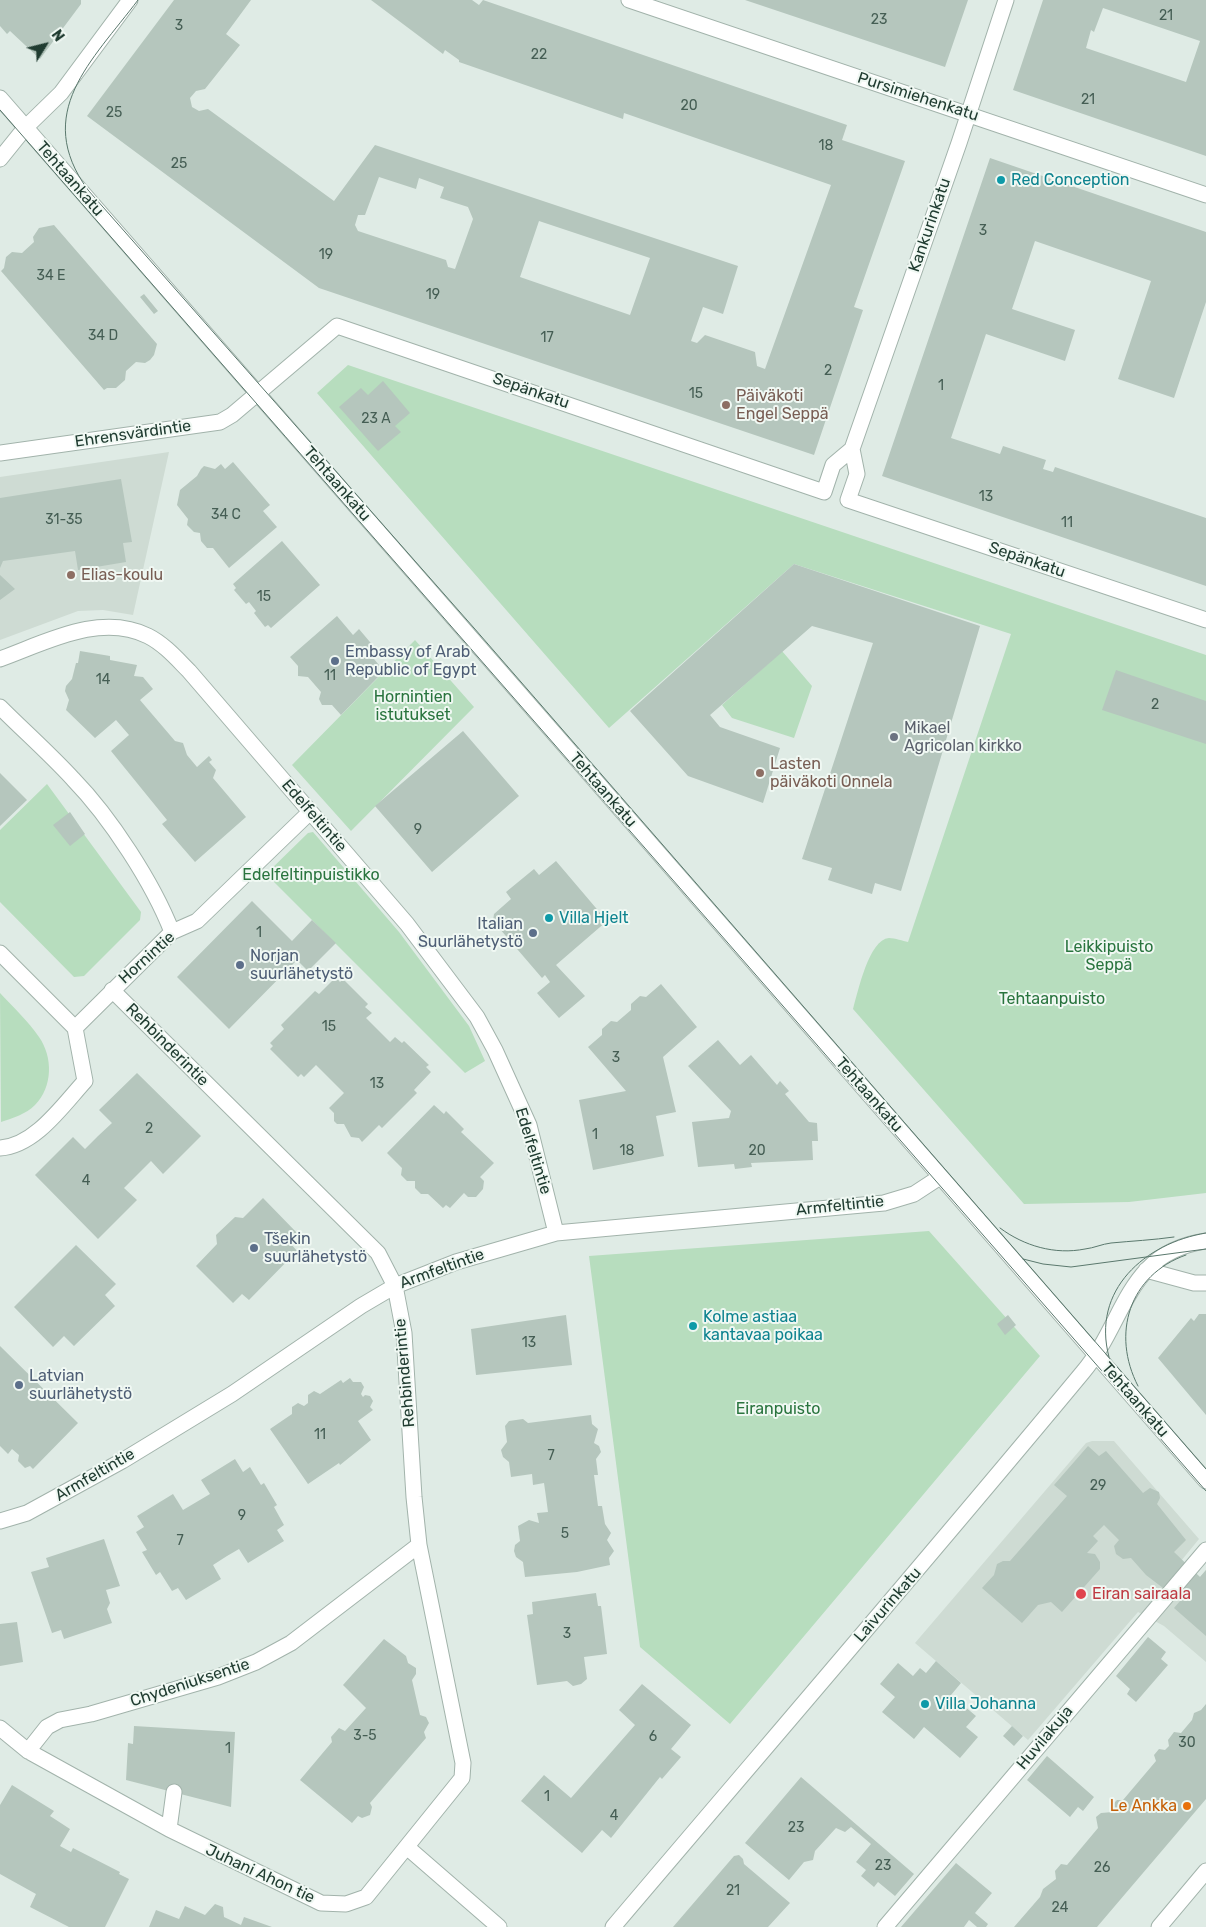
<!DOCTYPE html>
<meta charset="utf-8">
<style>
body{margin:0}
#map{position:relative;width:1206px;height:1927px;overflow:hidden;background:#dfebe5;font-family:Rubik,sans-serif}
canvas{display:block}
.north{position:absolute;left:20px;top:20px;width:50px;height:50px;-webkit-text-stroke:4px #f0f8f3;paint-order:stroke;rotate:54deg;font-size:14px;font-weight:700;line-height:20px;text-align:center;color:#203c31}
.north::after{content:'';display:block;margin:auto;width:18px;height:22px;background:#203c31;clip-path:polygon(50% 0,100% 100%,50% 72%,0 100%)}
</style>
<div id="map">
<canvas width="1206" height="1927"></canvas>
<div class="north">N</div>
</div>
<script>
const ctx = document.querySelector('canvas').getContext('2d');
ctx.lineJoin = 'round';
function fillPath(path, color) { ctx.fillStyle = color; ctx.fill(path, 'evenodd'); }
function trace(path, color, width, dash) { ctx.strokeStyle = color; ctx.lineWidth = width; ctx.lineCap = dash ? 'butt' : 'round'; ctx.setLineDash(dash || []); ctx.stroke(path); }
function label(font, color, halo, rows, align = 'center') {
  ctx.font = font + ' Rubik,sans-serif'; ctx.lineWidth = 4; ctx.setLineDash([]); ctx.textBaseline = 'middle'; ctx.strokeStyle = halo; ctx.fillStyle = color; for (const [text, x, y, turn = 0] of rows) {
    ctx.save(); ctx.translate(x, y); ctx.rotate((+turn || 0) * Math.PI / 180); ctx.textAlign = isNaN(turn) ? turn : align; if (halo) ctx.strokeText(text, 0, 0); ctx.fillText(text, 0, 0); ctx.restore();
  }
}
fillPath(new Path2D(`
 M169 452 133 615 103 610 78 611 0 640V477Z
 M1092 1441H1114L1199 1539 1181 1561 1200 1577 1206 1570V1662L1164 1626 1138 1612 1028 1740 915 1643 1086 1443Z`), '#cedbd3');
fillPath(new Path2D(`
 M348 365 1206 655V1193L1129 1202 1024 1204 853 1009C858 992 869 939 889 938 895 938 903 941 908 942L1011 634 794 564 609 728 317 393Z
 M415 640 474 707 351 831 292 765Z
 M782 651 812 686 794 738 732 718 722 705Z
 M47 784 141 912 140 920 84 976 74 977 0 902V830Z
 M313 832 399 932 469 1026 485 1061 465 1073 266 874 308 833Z
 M0 993C13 1007 28 1021 39 1037 53 1057 53 1087 35 1105 26 1114 13 1118 1 1122Z
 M929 1231 1040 1356 730 1724 640 1647 589 1256Z`), '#b7ddbe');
fillPath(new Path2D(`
 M0 0H81V4L40 59 10 31 7 34 0 26Z
 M174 0H251L226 34 240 45 205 89 196 91 190 98 192 107 199 111 208 109 334 201 375 145 738 266 723 314 703 307 691 341 697 343 705 335 755 352 757 366 765 369 831 185 624 113 623 119 459 62V60L445 50 443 54 371 0H472L479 5 483 0 847 125 842 140 905 161 854 307 863 310 814 455 319 288 87 116ZM379 177 416 189 419 178 444 187 440 198 468 207 473 219 455 269 448 267 446 260 358 231 355 225 358 215H365ZM539 221 650 258 630 315 520 277Z
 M745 0H968L945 67Z
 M1043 0H1206V156L1013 90ZM1103 8 1200 41 1186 82 1086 48 1091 30 1094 32Z
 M990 158 1206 232V302L1174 398 1118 379 1151 281 1035 241 1012 309 1075 330 1065 361 986 334 951 438 1000 454 1003 446 1046 460 1043 469 1053 472 1055 467 1206 518V586L882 476Z
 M54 225 157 344 154 355 150 360 145 363 136 362 126 371 125 380 116 388H107L104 390 1 271 4 268 6 257 12 252 22 253 34 242 33 237 39 228Z
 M144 294 158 311 154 314 140 297Z
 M383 381 410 413 395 426 401 432 378 451 339 407 361 388 368 395Z
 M233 462 270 505 263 511 277 527 229 568 213 548H207L201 541 200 533 194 532 187 525 188 519 177 505 180 490 197 476 201 469 204 466 215 469 221 464 225 469Z
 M121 479 132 542 123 543 126 562 78 570 75 551 3 561 0 568V498Z
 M282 541 320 585 271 628 268 625 265 627 254 613 256 611 249 602 246 604 234 590 236 588 233 584Z
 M794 564 980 626 901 891 875 883 872 894 828 880 832 868 802 859 873 643 812 626 710 715 720 727 780 748 763 803 688 776 630 711Z
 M0 575 15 589 0 600Z
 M337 616 353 635 359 629 375 648 369 653 384 671 341 715 332 705H322L319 699 321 692 308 677 298 676V666L290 657Z
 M80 651 110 656V660L137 665 134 676 143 677 153 689 140 700 175 741 183 743 187 755 197 767 209 756 212 760 209 762 216 770 213 778 246 817 195 862 162 824 167 820 111 751 129 735 116 720 95 738 66 710 69 700 65 691 66 686 72 679 76 663H78Z
 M1116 670 1206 701V744L1102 710Z
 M463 731 519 796 432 872 375 806Z
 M0 773 27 800 0 826Z
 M70 812 85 834 70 846 53 825Z
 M556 861 607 921 556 965 585 996 559 1018 537 993 550 982 545 975 542 978 493 921 494 914 511 899 506 892 534 869 539 875Z
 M252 901 292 941 312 920 336 943 308 971 297 960 229 1029 177 977Z
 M336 977 340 982 343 979 368 1004 365 1007 372 1013 366 1018 390 1042 395 1037 402 1043 404 1041 429 1065 426 1067 431 1072 414 1090 417 1093 382 1128 379 1125 362 1142 359 1138 351 1137 344 1124H337L334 1121V1113L329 1108 344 1093 316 1065 304 1077 301 1074 298 1077 270 1049 273 1046 270 1043 284 1029 281 1025 315 991 319 994Z
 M661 984 697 1027 663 1057 676 1112 656 1116 664 1156 593 1170 579 1100 626 1091 588 1047 602 1035V1029L611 1021 617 1022 631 1010V1004L640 996 646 997Z
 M718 1040 740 1065 751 1055 777 1085 780 1081 789 1091 785 1094 809 1122 817 1123 818 1141H812L813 1160 751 1163 752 1167 735 1169 734 1164 698 1167 692 1122 729 1118 731 1111 688 1066Z
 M137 1073 201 1136 163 1174 151 1161 124 1188 137 1200 98 1239 35 1175 73 1137 85 1149 98 1136 112 1123 99 1110Z
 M434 1105 444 1114 446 1111 464 1129 461 1132 494 1163 480 1177 484 1181 483 1189 476 1197H468L464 1193 450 1208 446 1205 443 1208 428 1194H421L415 1188V1181H407L401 1175 402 1168 387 1153Z
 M263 1198 299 1235 291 1244 297 1251 249 1300 242 1294 233 1303 196 1266 217 1244 216 1235 235 1217 243 1218Z
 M76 1245 116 1284 105 1295 115 1306 74 1346 64 1336 53 1347 14 1307Z
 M1199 1314H1206V1415L1158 1358 1191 1318 1194 1321Z
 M566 1315 572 1365 476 1375 471 1329Z
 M1008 1315 1016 1325 1005 1335 997 1324Z
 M0 1346 78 1423 33 1469 30 1466 25 1468 18 1461 19 1455 12 1449 8 1454 0 1446Z
 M350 1378 353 1382H361L364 1387 361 1394 363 1397 365 1395 370 1396 373 1401 370 1407 373 1410 358 1421 371 1440 340 1465 339 1463 308 1484 270 1429 292 1414V1407L298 1403 304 1406 308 1403V1395L314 1391 320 1394 341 1380 343 1383Z
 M591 1415 592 1424 598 1429 594 1443 599 1446 601 1452 596 1459 598 1475H594L598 1506H602L605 1524 611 1533 607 1540 614 1551 609 1558 610 1565 577 1572 525 1577 523 1562 516 1557 514 1551 515 1545 520 1541 518 1526 529 1520 539 1523 537 1513 548 1512 546 1497 544 1483 533 1485 532 1474 511 1477 509 1462 503 1457 501 1450 507 1442 505 1426 509 1421 523 1419 528 1423Z
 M1088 1446 1099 1456 1106 1451 1143 1493 1150 1488 1159 1492 1160 1498 1157 1504 1186 1540 1174 1552 1200 1577 1206 1570V1636L1174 1608 1180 1601 1146 1575 1131 1558 1123 1559 1116 1554 1114 1546 1119 1540 1104 1525 1093 1536 1098 1541 1087 1553 1095 1554 1100 1562V1569L1062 1612 1051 1602 1038 1605 1022 1623 982 1588 994 1575 997 1564 1003 1561H1010L1067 1496 1054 1485Z
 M235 1459 243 1472 250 1467 261 1485 264 1483 277 1505 274 1507 284 1525 277 1530 284 1541 248 1563 239 1549 227 1556 213 1565 221 1579 186 1600 178 1588 172 1591 160 1572 156 1575 142 1552 147 1550 136 1532 144 1527 137 1516 173 1494 183 1510 210 1494 201 1480Z
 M104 1539 120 1586 106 1590 110 1603 107 1609 112 1623 64 1639 61 1630 52 1633 31 1572 49 1567 46 1558Z
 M596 1593 598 1606H601L607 1654 584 1657 587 1679 581 1684 573 1686 567 1681 537 1685 527 1615 533 1614 532 1602Z
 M17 1622 23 1662 0 1666V1624Z
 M1148 1637 1166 1652 1161 1659 1168 1665 1136 1702 1127 1694 1130 1689 1116 1676Z
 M384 1639 406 1656 408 1663 416 1668V1674L412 1680 420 1715 426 1717 429 1723 424 1732 426 1738 370 1803 372 1807 370 1815 362 1818 358 1816 352 1823 300 1780 332 1742 331 1737 339 1728 345 1731 366 1708 343 1685Z
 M936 1661 961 1683 951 1695 976 1716 966 1727 978 1737 960 1758 924 1727 914 1739 882 1712 895 1697 880 1684 898 1663 913 1676 920 1668 926 1673Z
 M642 1684 691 1725 671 1749 681 1757 662 1779 660 1777 611 1838 602 1830 582 1853 521 1801 544 1775 571 1798 635 1725 619 1710Z
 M1206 1704V1799L1097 1927H1014L1040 1897 1043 1889 1056 1879 1055 1871 1061 1864 1067 1865 1098 1828 1096 1817 1101 1813 1113 1812 1112 1805 1117 1800H1123L1156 1761 1154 1755 1159 1749 1165 1750 1169 1746 1168 1740 1174 1732 1181 1733 1192 1720 1194 1713 1201 1710Z
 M134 1726 235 1732 231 1807 126 1780 128 1743 133 1744Z
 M1012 1726 1023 1736 1014 1746 1003 1736Z
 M1047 1756 1094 1797 1083 1811 1078 1807 1070 1817 1027 1780Z
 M801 1777 914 1874 895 1896 878 1882 874 1887 861 1876 866 1870 856 1862 871 1844 851 1827 845 1832 836 1828 815 1851 813 1860 804 1862 789 1880 745 1843Z
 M12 1785 54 1811 50 1816 70 1829 60 1846 71 1852 73 1848 120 1872 119 1874 129 1879 105 1927H69L30 1907 36 1894 0 1874V1805Z
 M739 1855 743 1859 744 1864 790 1903 768 1927H673L734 1856Z
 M956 1863 992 1893 975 1913 988 1924 986 1927H977L969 1920 964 1927H901Z
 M215 1904 223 1907 224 1917 241 1925 244 1917 272 1927H149L156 1910 179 1919 185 1906 205 1915Z`), '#b5c6bd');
const minor = new Path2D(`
 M629 0 1206 195
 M0 98 1206 1481
 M0 159 25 128 61 93 130 0
 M852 449 857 474 848 500 1206 620
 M0 453 220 422 232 415 337 326 824 492 833 465 852 449 959 143 1006 0
 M0 659C45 643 100 612 148 636 164 644 177 659 189 671L407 924 477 1017 495 1050 529 1125 556 1233
 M0 707C24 731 50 754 73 779 110 817 153 883 172 932
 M0 953 75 1028 85 1081C63 1105 35 1146 0 1148
 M75 1028 172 932 197 921 310 812
 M1146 1270 1194 1283H1206
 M0 1521 27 1513 122 1461 232 1394 361 1306 395 1286 456 1262 556 1233 884 1203 914 1194 940 1177
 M0 1728 28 1751 169 1829 321 1903 346 1904 366 1897 462 1778 463 1763 419 1545 414 1497 404 1333 395 1286 378 1253 112 990
 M28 1751 47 1727 60 1720 91 1714 218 1677 256 1662 291 1643 419 1545
 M169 1829 174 1792
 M408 1848 499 1927
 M613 1927C770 1742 928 1559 1083 1372 1126 1321 1126 1252 1206 1241
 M885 1927 1206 1550
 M1159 1927 1206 1871`);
trace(minor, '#a2b3ab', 17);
trace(minor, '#fff', 15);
trace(new Path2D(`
 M138 0C92 61 32 113 88 190L474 628 1206 1469
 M0 110 1143 1418
 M1000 1228C1024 1246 1055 1255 1085 1249 1094 1248 1102 1244 1111 1243 1132 1241 1153 1240 1174 1237
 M1023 1259 1043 1264 1071 1267 1206 1249
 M1109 1357C1091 1290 1145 1243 1206 1233
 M1138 1386C1111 1334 1129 1275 1186 1255
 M1139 1414 1206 1491`), '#5a786d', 1);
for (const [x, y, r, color] of [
 [1001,180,5,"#0f9aa8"],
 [726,405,5,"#8d6e63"],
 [71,575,5,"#8d6e63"],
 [335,661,5,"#5c6f8a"],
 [894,737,5,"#6b7280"],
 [760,773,5,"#8d6e63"],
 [549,918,5,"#0f9aa8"],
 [533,933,5,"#5c6f8a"],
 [240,965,5,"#5c6f8a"],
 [254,1248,5,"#5c6f8a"],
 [693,1326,5,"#0f9aa8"],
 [19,1385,5,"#5c6f8a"],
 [1081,1594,6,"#e0444e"],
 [925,1704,5,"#0f9aa8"],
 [1187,1806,5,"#e8710a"]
]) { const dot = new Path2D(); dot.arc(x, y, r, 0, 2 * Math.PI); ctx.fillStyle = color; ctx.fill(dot); trace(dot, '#f0f8f3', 2); }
label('14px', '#455e54', null, [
 ["21",1166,16],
 ["23",879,20],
 ["3",179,26],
 ["22",539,55],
 ["21",1088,100],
 ["20",689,106],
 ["25",114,113],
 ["18",826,146],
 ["25",179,164],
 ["3",983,231],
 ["19",326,255],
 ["34 E",51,276],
 ["19",433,295],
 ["34 D",103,336],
 ["17",547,338],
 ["2",828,371],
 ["1",941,386],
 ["15",696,394],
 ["23 A",376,419],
 ["13",986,497],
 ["34 C",226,515],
 ["31-35",64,520],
 ["11",1067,523],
 ["15",264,597],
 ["11",330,676],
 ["14",103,680],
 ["2",1155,705],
 ["9",418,830],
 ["1",259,933],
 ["15",329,1027],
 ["3",616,1058],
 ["13",377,1084],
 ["2",149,1129],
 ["1",595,1135],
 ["18",627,1151],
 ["20",757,1151],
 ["4",86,1181],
 ["13",529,1343],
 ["11",320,1435],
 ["7",551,1456],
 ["29",1098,1486],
 ["9",242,1516],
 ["5",565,1534],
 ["7",180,1541],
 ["3",567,1634],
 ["3-5",365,1736],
 ["6",653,1737],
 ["30",1187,1743],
 ["1",228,1749],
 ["1",547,1797],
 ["4",614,1816],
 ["23",796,1828],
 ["23",883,1866],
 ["26",1102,1868],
 ["21",733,1891],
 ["24",1060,1908]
]);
label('16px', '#203c31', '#f0f8f3', [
 ["Pursimiehenkatu",918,97,18],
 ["Tehtaankatu",70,179,49],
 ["Kankurinkatu",930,225,-71],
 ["Sepänkatu",531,391,19],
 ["Ehrensvärdintie",133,434,-8],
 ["Tehtaankatu",337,484,49],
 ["Sepänkatu",1027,560,19],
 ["Tehtaankatu",603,790,49],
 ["Edelfeltintie",314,816,49],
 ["Hornintie",147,958,-42],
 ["Rehbinderintie",167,1045,45],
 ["Tehtaankatu",869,1095,49],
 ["Edelfeltintie",533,1151,73],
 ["Armfeltintie",840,1206,-6],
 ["Armfeltintie",442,1269,-20],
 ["Rehbinderintie",405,1373,-95],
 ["Tehtaankatu",1135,1400,49],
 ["Armfeltintie",95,1475,-30],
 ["Laivurinkatu",888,1605,-49],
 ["Chydeniuksentie",190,1683,-18],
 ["Huvilakuja",1045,1738,-50],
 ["Juhani Ahon tie",260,1874,25]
]);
label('16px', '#0d838f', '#f0f8f3', [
 ["Red Conception",1011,180],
 ["Villa Hjelt",559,918],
 ["Kolme astiaa",703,1317],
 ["kantavaa poikaa",703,1335],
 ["Villa Johanna",935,1704]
], 'left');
label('16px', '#785e54', '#f0f8f3', [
 ["Päiväkoti",736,396],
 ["Engel Seppä",736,414],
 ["Elias-koulu",81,575],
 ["Lasten",770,764],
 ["päiväkoti Onnela",770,782]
], 'left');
label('16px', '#4e5e75', '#f0f8f3', [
 ["Embassy of Arab",345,652],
 ["Republic of Egypt",345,670],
 ["Italian",523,924,"right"],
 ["Suurlähetystö",523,942,"right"],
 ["Norjan",250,956],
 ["suurlähetystö",250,974],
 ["Tšekin",264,1239],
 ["suurlähetystö",264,1257],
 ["Latvian",29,1376],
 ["suurlähetystö",29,1394]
], 'left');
label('16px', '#29743e', '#f0f8f3', [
 ["Hornintien",413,697],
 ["istutukset",413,715],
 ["Edelfeltinpuistikko",311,875],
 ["Leikkipuisto",1109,947],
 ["Seppä",1109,965],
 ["Tehtaanpuisto",1052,999],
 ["Eiranpuisto",778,1409]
]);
label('16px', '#5b616d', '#f0f8f3', [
 ["Mikael",904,728],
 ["Agricolan kirkko",904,746]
], 'left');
label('16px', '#be3a42', '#f0f8f3', [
 ["Eiran sairaala",1092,1594]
], 'left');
label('16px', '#c56008', '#f0f8f3', [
 ["Le Ankka",1177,1806]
], 'right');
</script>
